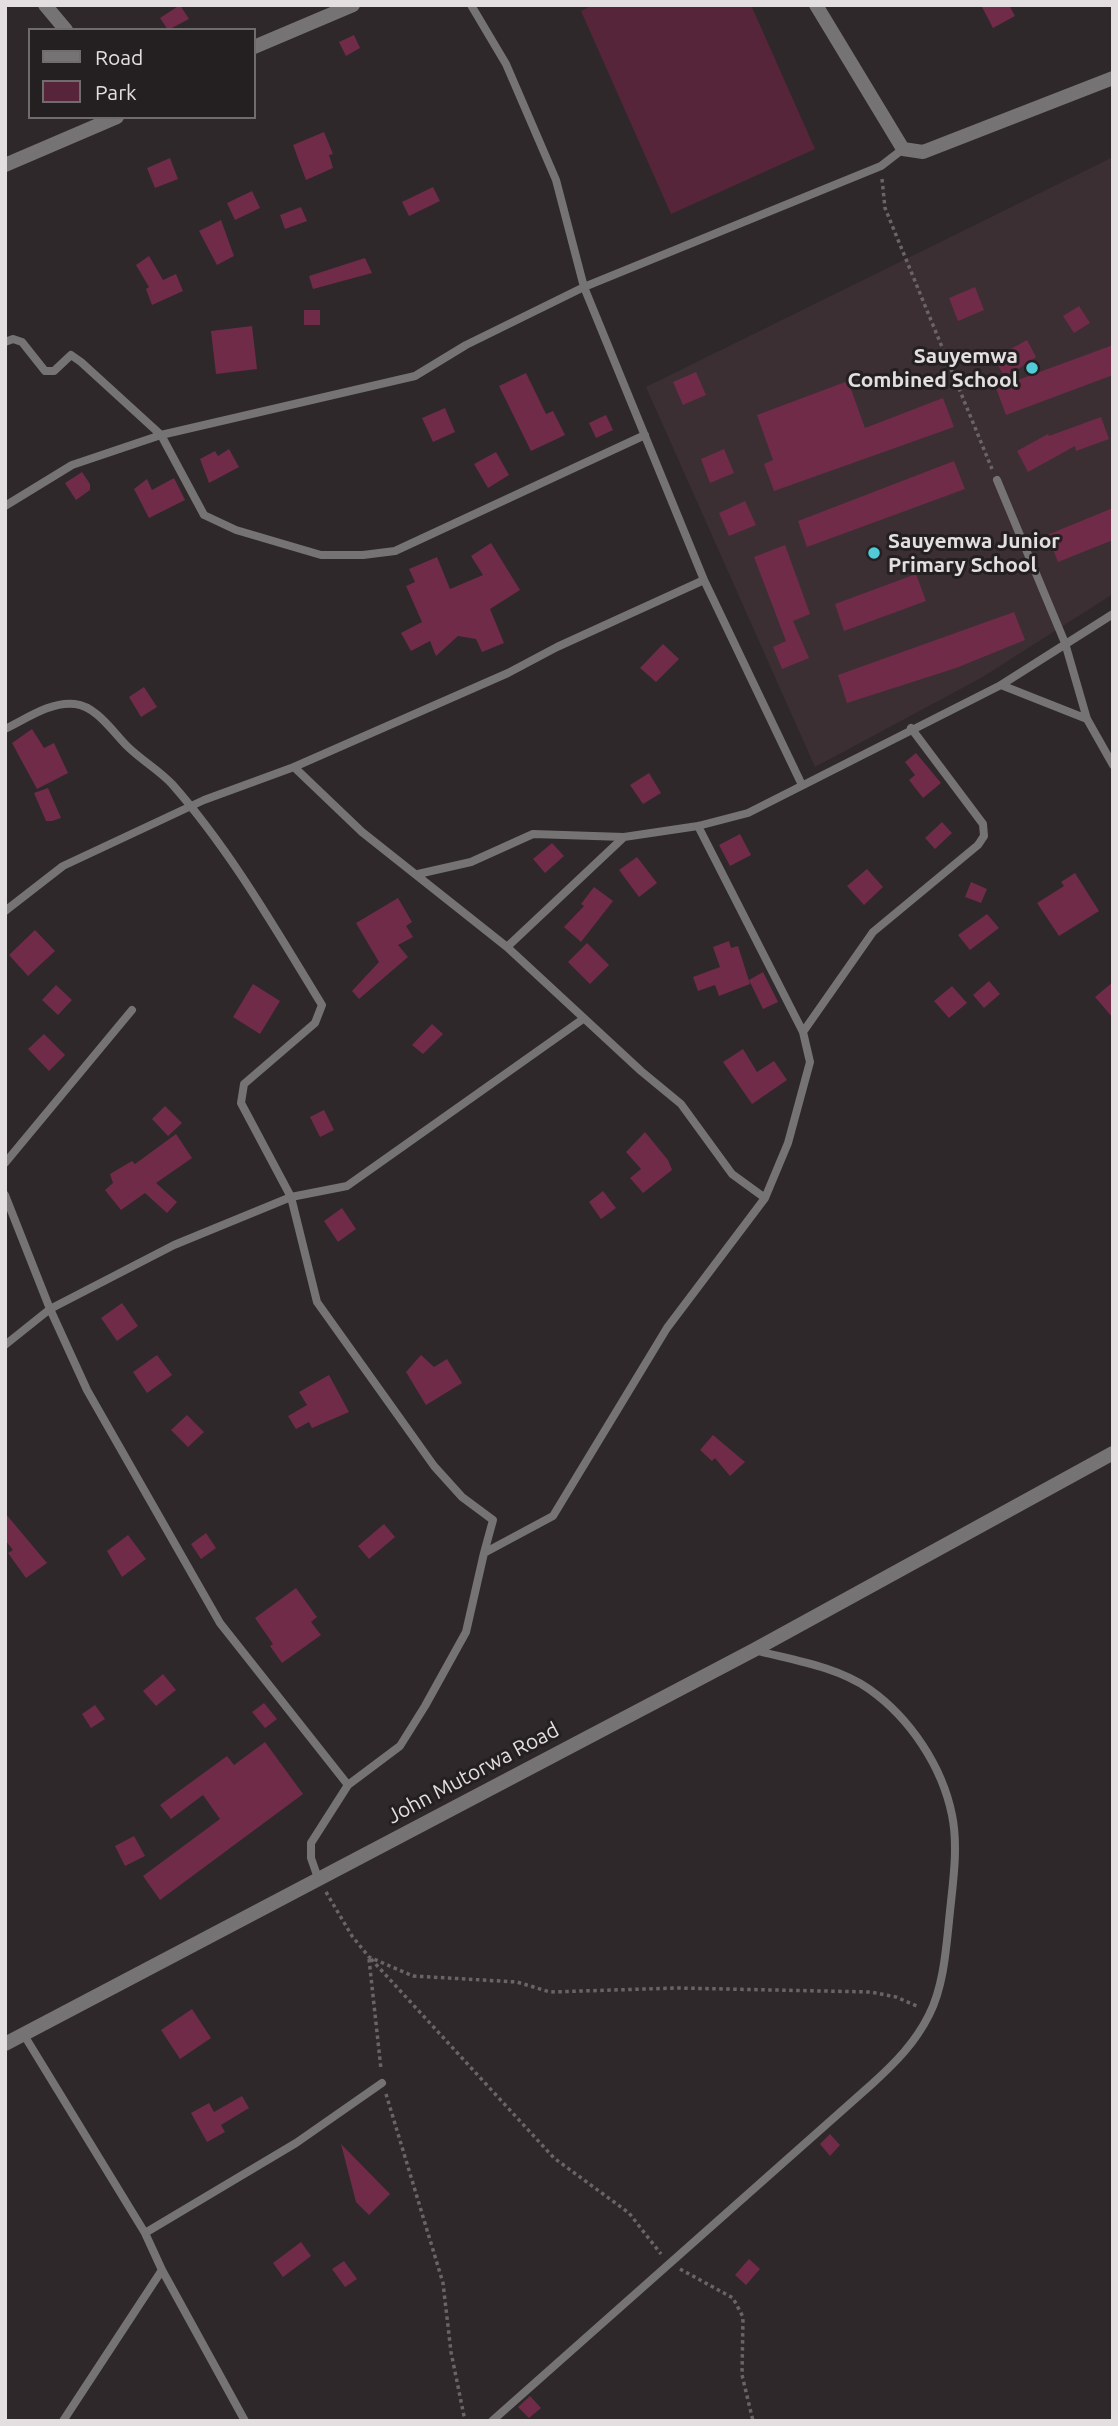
<!DOCTYPE html>
<style>
body{margin:0}
#map{position:relative;width:1118px;height:2426px;overflow:hidden;background:#2e282a;font-family:Ubuntu,sans-serif}
canvas{display:block}
.frame{position:absolute;inset:0;border:7px solid #e3dfe1;pointer-events:none}
.legend{position:absolute;left:28px;top:28px;width:228px;height:91px;box-sizing:border-box;background:#241f21;border:2px solid #706c6e;margin:0;padding:9px 12px;list-style:none;font-size:21px;color:#e3dfe1}
.legend li{display:flex;align-items:center;gap:14px;height:35px}
.legend b{width:35px;border:2px solid #706c6e}
</style>
<div id="map">
<canvas width="1118" height="2426"></canvas>
<div class="frame"></div>
<ul class="legend">
<li><b style="height:9px;background:#767374"></b>Road</li>
<li><b style="height:19px;background:#56253a"></b>Park</li>
</ul>
</div>
<script>
const ctx = document.querySelector('canvas').getContext('2d');
ctx.lineJoin = 'round';
function fillPath(path, color) { ctx.fillStyle = color; ctx.fill(path, 'evenodd'); }
function trace(path, color, width, dash) { ctx.strokeStyle = color; ctx.lineWidth = width; ctx.lineCap = dash ? 'butt' : 'round'; ctx.setLineDash(dash || []); ctx.stroke(path); }
function label(font, color, halo, rows, align = 'center') {
  ctx.font = font + ' Ubuntu,sans-serif'; ctx.lineWidth = 6; ctx.setLineDash([]); ctx.textBaseline = 'middle'; ctx.strokeStyle = halo; ctx.fillStyle = color; for (const [text, x, y, turn = 0] of rows) {
    ctx.save(); ctx.translate(x, y); ctx.rotate((+turn || 0) * Math.PI / 180); ctx.textAlign = isNaN(turn) ? turn : align; if (halo) ctx.strokeText(text, 0, 0); ctx.fillText(text, 0, 0); ctx.restore();
  }
}
fillPath(new Path2D(`
 M1113 157V594L981 678 815 767 646 387Z`), '#3b2f33');
fillPath(new Path2D(`
 M593 5H751L815 149 671 214 581 11Z`), '#56253a');
fillPath(new Path2D(`
 M180 5 189 19 168 30 160 18Z
 M981 5H1009L1015 16 993 28Z
 M354 35 360 48 346 56 339 42Z
 M324 132 333 154 329 155 333 168 306 180 293 145Z
 M170 158 178 179 155 188 147 168Z
 M433 187 440 201 409 216 402 202Z
 M252 191 260 208 235 220 227 203Z
 M301 207 307 221 285 229 280 215Z
 M221 220 234 256 217 265 199 231Z
 M149 256 163 280 176 274 183 291 152 305 146 289 149 287 136 265Z
 M365 258 372 273 313 289 309 276Z
 M975 287 984 310 958 321 949 298Z
 M1079 306 1090 323 1074 333 1063 316Z
 M304 310H320V325H304Z
 M252 326 257 369 216 374 211 331Z
 M1027 340 1036 357 1005 378 994 358Z
 M1113 345V375L1006 415 996 388Z
 M696 372 706 395 683 405 673 382Z
 M526 373 546 414 553 411 565 435 531 451 499 386Z
 M848 381 865 428 943 398 954 427 774 491 764 464 773 460 757 415Z
 M445 408 455 432 433 442 422 418Z
 M606 415 613 430 596 438 589 423Z
 M1101 417 1109 439 1076 451 1075 446 1028 472 1017 451 1048 434 1049 436Z
 M229 449 239 467 209 483 200 459 215 451 218 456Z
 M724 449 734 473 710 483 701 459Z
 M496 452 509 475 488 488 474 464Z
 M954 461 965 489 807 547 798 521Z
 M82 472 90 484V490L76 500 65 483Z
 M174 478 185 500 149 518 134 489 147 479 152 490Z
 M745 501 756 525 729 536 719 513Z
 M1113 508V540L1058 562 1047 535Z
 M491 543 520 590 490 609 504 643 482 652 476 639 458 636 436 656 430 641 411 651 401 633 422 622 406 586 415 582 409 569 437 557 450 589 483 575 471 556Z
 M785 545 810 614 793 621 809 658 782 669 773 647 786 641 754 557Z
 M916 574 926 601 844 631 835 604Z
 M1014 612 1025 640 956 668 847 703 838 675Z
 M663 644 679 659 656 682 640 668Z
 M144 687 157 707 141 717 129 697Z
 M32 729 44 748 54 743 68 773 37 789 12 743Z
 M916 753 941 783 923 798 909 780 915 775 905 762Z
 M649 773 661 793 643 804 630 785Z
 M48 788 61 818 52 821H46L34 793Z
 M942 822 952 833 935 849 925 838Z
 M740 834 751 855 730 866 719 845Z
 M552 843 564 856 545 873 533 859Z
 M637 857 657 883 639 897 619 870Z
 M867 869 883 887 864 905 847 886Z
 M1075 873 1099 911 1059 936 1037 903 1064 886 1061 882Z
 M971 882 987 889 981 903 965 897Z
 M594 887 613 901 581 942 564 927 584 906 581 904Z
 M398 898 412 922 406 926 413 937 398 945 408 957 359 999 352 991 379 962 356 923Z
 M987 914 999 928 970 950 958 935Z
 M35 930 55 951 28 976 9 955Z
 M729 941 731 948 738 946 750 984 719 996 715 985 698 991 693 977 720 967 713 947Z
 M587 943 609 965 590 984 568 962Z
 M763 972 778 1002 763 1009 749 980Z
 M989 981 1000 994 984 1008 973 995Z
 M1113 982V1018L1095 997Z
 M253 984 280 1001 260 1034 233 1017Z
 M56 985 72 1000 58 1015 42 1000Z
 M952 986 967 1003 949 1018 934 1001Z
 M432 1024 443 1034 423 1054 412 1045Z
 M44 1034 65 1055 49 1071 28 1049Z
 M743 1049 757 1072 774 1061 787 1080 752 1104 723 1062Z
 M165 1106 182 1123 168 1136 152 1119Z
 M324 1110 334 1130 320 1137 310 1117Z
 M645 1132 668 1160 672 1170 643 1193 630 1178 641 1169 626 1152Z
 M176 1134 192 1158 156 1183 177 1202 167 1213 145 1193 121 1210 105 1190 113 1183 110 1174 132 1161 135 1164Z
 M603 1191 616 1208 601 1219 589 1202Z
 M342 1208 356 1229 338 1242 324 1221Z
 M122 1303 138 1326 117 1341 101 1318Z
 M157 1355 172 1375 147 1393 133 1372Z
 M421 1355 434 1367 447 1359 462 1383 426 1405 406 1372Z
 M329 1375 349 1412 312 1428 309 1422 296 1429 288 1416 307 1405 299 1392Z
 M187 1415 204 1432 188 1447 171 1430Z
 M713 1435 745 1462 730 1476 715 1458 712 1461 700 1450Z
 M5 1513 47 1563 26 1578 8 1553 13 1550 5 1540Z
 M384 1524 395 1537 369 1559 358 1546Z
 M206 1533 216 1548 201 1559 191 1544Z
 M128 1535 146 1559 122 1577 107 1551Z
 M296 1588 317 1617 311 1622 321 1635 282 1663 270 1646 273 1644 255 1618Z
 M163 1674 176 1690 156 1706 143 1691Z
 M264 1703 277 1719 265 1728 252 1712Z
 M95 1705 105 1719 91 1728 82 1714Z
 M265 1742 303 1794 160 1900 143 1876 220 1819 203 1795 171 1819 160 1805 227 1756 234 1765Z
 M134 1836 145 1856 125 1866 115 1846Z
 M192 2009 211 2038 180 2059 161 2030Z
 M242 2096 249 2108 221 2125 225 2132 207 2142 191 2113 209 2103 214 2112Z
 M830 2134 840 2145 830 2156 820 2144Z
 M341 2144 390 2194 369 2215 356 2202Z
 M301 2242 311 2256 283 2277 273 2263Z
 M749 2259 760 2269 746 2285 735 2275Z
 M344 2261 357 2279 345 2287 332 2269Z
 M530 2396 541 2408 529 2418 518 2407Z`), '#702b49');
trace(new Path2D(`
 M882 179 885 208 992 469
 M326 1892 352 1936 369 1957 413 1976 517 1982 550 1992 677 1988 871 1992 896 1997 919 2007
 M369 1959 381 2069
 M371 1959 554 2158 629 2213 661 2254
 M386 2094 443 2283 451 2352 465 2421
 M680 2269 733 2298 743 2317 742 2375 753 2421`), '#6a6466', 3.5, [3.5, 3.5]);
trace(new Path2D(`
 M471 5 506 64 556 180 584 287 704 580 802 785
 M5 342 13 339 22 342 45 371H54L71 355 81 362 161 435 204 515 236 530 321 555H363L395 551 645 435
 M997 480 1065 643 1087 719 1113 765
 M5 506 72 465 161 435 415 376 466 345 584 287 881 166 903 149
 M1001 685 1087 719
 M5 729C26 719 51 701 75 704 96 706 113 732 127 746 141 760 159 770 172 784 231 851 276 930 322 1005L315 1023 244 1084 241 1103 291 1197 174 1245 50 1309 87 1390 220 1623 348 1785
 M294 767 362 832 507 947 624 837 698 826 748 813 1001 685 1113 614
 M418 874 471 862 533 834 624 837
 M5 911 63 866 204 800 294 767 508 673 557 647 704 580
 M507 947 641 1071 681 1104 732 1174 765 1198
 M803 1032 873 932 978 845 984 836 983 824 911 728
 M5 1163 132 1010
 M5 1195 50 1309 5 1345
 M484 1553 493 1520 462 1497 434 1466 317 1302 291 1197 347 1186 583 1019
 M318 1878 311 1858V1843L348 1785 400 1746 425 1706 466 1632 484 1553 553 1516 667 1328 765 1198 788 1143 810 1062 803 1032 698 826
 M24 2035 145 2233 162 2270 245 2421
 M145 2233 296 2143 382 2083
 M63 2421 162 2270
 M492 2421 872 2084C896 2062 915 2043 929 2015 943 1988 946 1951 949 1921 952 1888 959 1849 952 1815 942 1766 910 1718 869 1689 836 1666 792 1660 754 1650`), '#767374', 8);
trace(new Path2D(`
 M45 5 66 30
 M816 5 903 149 923 152 1113 78
 M254 47 353 5
 M5 165 117 117`), '#767374', 14);
trace(new Path2D(`
 M5 2044 754 1650 1113 1453`), '#767374', 14);
for (const [x, y, r, color] of [
 [1032,368,7,"#52cbd9"],
 [874,553,7,"#52cbd9"]
]) { const dot = new Path2D(); dot.arc(x, y, r, 0, 2 * Math.PI); ctx.fillStyle = color; ctx.fill(dot); trace(dot, '#241f21', 2.5); }
label('bold 21px', '#e3dfe1', '#241f21', [
 ["Sauyemwa",1018,356],
 ["Combined School",1018,380],
 ["Sauyemwa Junior",888,541,"left"],
 ["Primary School",888,565,"left"]
], 'right');
label('21px', '#e3dfe1', '#241f21', [
 ["John Mutorwa Road",473,1773,-28]
]);
</script>
